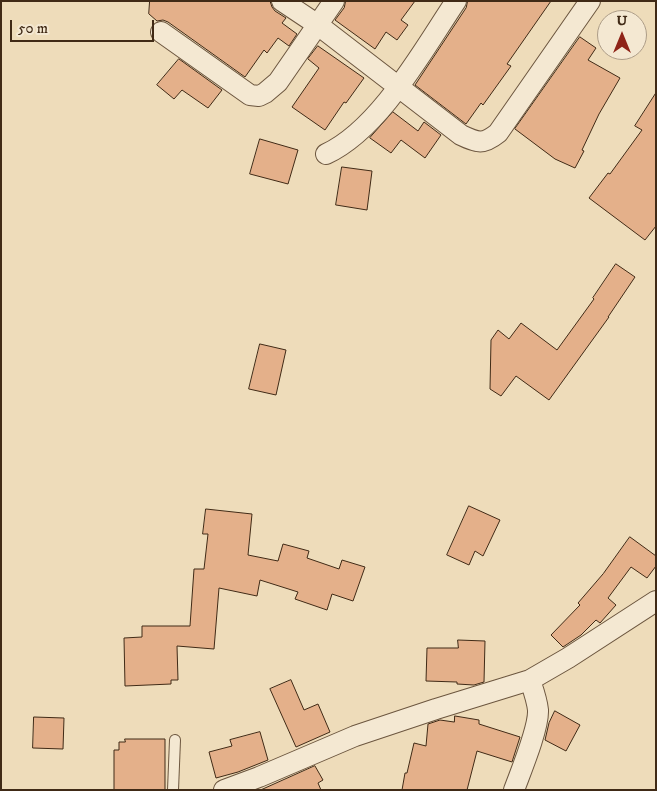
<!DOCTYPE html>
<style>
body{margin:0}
#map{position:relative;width:657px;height:791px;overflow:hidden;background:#eedcba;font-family:"IM FELL DW Pica",serif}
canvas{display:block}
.frame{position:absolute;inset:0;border:2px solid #402a16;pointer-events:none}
.north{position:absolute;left:597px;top:10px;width:50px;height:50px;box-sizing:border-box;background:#f4e8d2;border:1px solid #ac9c87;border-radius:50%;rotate:0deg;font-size:14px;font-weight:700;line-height:20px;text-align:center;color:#402a16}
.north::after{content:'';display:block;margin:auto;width:18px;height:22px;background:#8f2418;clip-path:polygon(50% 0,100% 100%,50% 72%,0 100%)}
.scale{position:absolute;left:10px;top:20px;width:144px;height:22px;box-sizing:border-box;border:2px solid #402a16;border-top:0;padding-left:6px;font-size:15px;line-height:18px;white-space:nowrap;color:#402a16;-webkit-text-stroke:4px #f4e8d2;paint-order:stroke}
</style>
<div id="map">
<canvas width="657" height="791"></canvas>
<div class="frame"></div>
<div class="north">U</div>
<div class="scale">50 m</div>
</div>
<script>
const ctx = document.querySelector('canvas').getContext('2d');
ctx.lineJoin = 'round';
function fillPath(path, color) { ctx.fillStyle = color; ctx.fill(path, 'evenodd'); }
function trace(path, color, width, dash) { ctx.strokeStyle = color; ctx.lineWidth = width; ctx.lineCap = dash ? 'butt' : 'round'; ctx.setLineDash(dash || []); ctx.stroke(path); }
const building = new Path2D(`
 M150 1H270L272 7 275 11 286 18 282 23 297 34 289 46 278 38 267 53 264 50 245 77 168 22 163 20 157 21 149 14Z
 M346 1H415L401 20 408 25 397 40 386 32 375 49 335 20 344 8Z
 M468 1H551L507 64 511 66 483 105 481 103 466 124 415 85 466 8Z
 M580 37 596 48 588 60 620 78 599 114 582 150 584 151 575 168 555 159 515 129Z
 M318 46 364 78 346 103 344 102 325 130 292 107 319 68 308 59Z
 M179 59 222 90 208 108 182 90 174 99 157 85Z
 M656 93V226L645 240 589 198 608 173 610 174 642 130 635 126Z
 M393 112 418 131 424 122 441 135 425 158 401 140 391 153 370 138Z
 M260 139 298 150 288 184 250 174Z
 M342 167 372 171 367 210 336 205Z
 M616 264 635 277 608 317H609L549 400 516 376 501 396 490 389 491 340 498 330 509 339 521 323 557 350 594 299 593 298Z
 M260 344 286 350 276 395 249 389Z
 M469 506 500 520 483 556 475 551 469 565 447 555Z
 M206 509 252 514 248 555 278 561 283 544 309 551 307 558 339 569 342 560 365 567 353 601 332 594 327 610 295 599 298 592 260 580 257 596 219 588 214 649 177 646 178 680H171V684L125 686 124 638 142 637V626H190L194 569H204L208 534H203Z
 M630 537 656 556V566L647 578 631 567 608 598 616 605 600 623 596 620 581 635 563 647 551 635 580 605 578 603 603 574Z
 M458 640 485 641 484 682 474 685 457 684V682L426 681 427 648H458Z
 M291 680 304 710 318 704 330 732 296 747 270 689Z
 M555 711 580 725 566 751 545 740 549 723Z
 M455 716 479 720V724L520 737 512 762 477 751 467 790H402L405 773H407L414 743 426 746 428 724 440 720 454 722Z
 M34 717 64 718 63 749 33 748Z
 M260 732 268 760 238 772 216 778 209 752 232 746 230 740Z
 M125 739H165V790H114V750H119V742H125Z
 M315 766 323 780 318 783 321 790H261Z`);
fillPath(building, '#e4b08a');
trace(building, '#402a16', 1);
const service = new Path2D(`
 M173 790 175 740`);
const minor = new Path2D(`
 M282 1 318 25 461 135C478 143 483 145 498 133L590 1
 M161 32 250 95 259 96 265 93 278 82 334 1
 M326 154C380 129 423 50 456 1
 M224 790 259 777 355 736 436 709 530 680 568 658 656 601
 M514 790C521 771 539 728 538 710 537 700 533 689 530 680`);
trace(service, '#6c563f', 12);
trace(minor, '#6c563f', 22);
trace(service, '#f4e8d2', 10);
trace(minor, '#f4e8d2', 20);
</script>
